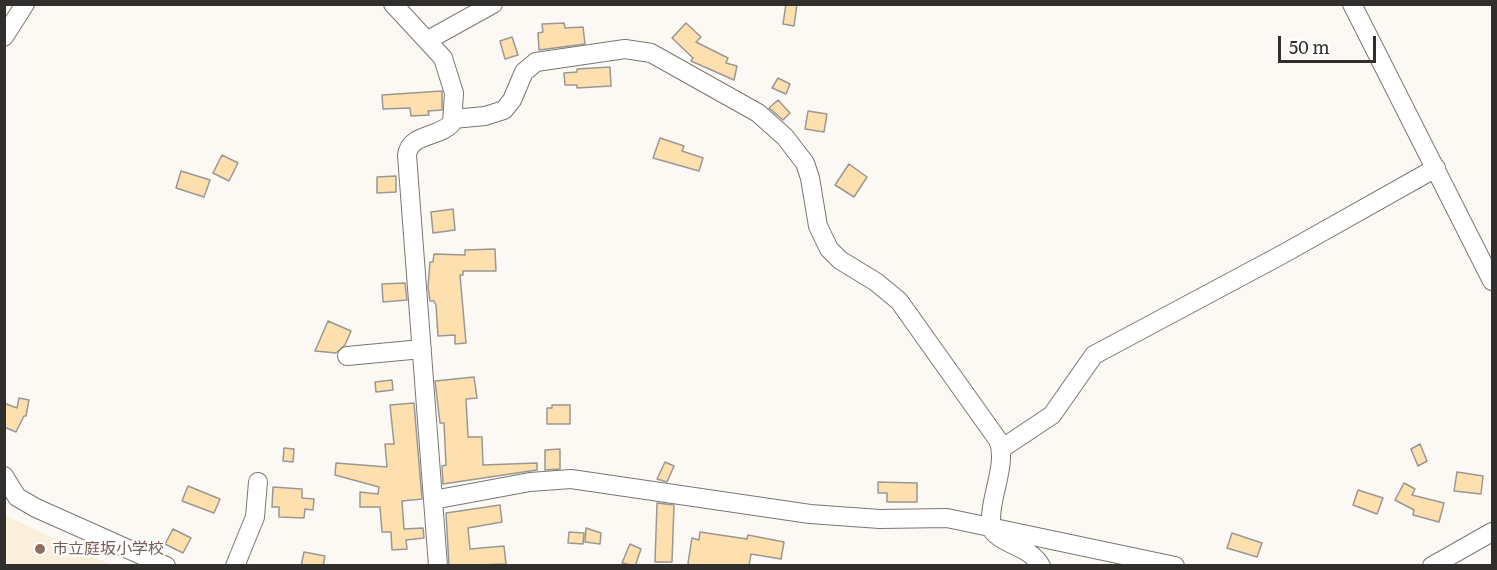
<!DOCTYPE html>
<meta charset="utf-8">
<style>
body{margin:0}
#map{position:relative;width:1497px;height:570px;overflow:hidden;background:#fcf9f5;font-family:Literata,serif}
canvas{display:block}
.frame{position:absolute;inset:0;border:6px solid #302f2e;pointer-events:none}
.scale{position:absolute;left:1278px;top:36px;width:98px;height:27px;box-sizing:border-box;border:3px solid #302f2e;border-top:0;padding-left:8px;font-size:18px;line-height:21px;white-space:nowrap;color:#302f2e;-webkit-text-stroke:4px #fff;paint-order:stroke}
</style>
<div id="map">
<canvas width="1497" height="570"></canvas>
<div class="frame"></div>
<div class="scale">50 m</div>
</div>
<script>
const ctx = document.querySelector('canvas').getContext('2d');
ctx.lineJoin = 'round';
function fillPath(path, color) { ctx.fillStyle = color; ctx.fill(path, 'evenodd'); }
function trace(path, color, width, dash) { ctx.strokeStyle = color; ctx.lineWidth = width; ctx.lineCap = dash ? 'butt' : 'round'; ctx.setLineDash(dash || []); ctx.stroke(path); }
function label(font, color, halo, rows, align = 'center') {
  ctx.font = font + ' Literata,"Noto Sans JP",serif'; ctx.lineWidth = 4.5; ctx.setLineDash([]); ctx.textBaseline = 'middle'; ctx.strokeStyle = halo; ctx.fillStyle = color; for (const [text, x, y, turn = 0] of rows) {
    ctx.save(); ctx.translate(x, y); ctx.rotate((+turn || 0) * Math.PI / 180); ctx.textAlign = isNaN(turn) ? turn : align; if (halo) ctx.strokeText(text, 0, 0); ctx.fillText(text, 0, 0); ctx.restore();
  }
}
fillPath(new Path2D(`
 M4 515 40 532 112 565H5Z`), '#faefda');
const building = new Path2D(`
 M786 4H797L794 26 783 24Z
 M564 23 565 28 583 27 585 44 539 50 538 33 543 32 542 24Z
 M686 23 701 37 696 42 728 58 726 63 737 66 734 80 691 61 693 58 672 38Z
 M512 37 518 55 505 59 500 41Z
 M610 67 611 86 577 88V85H565L564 73 577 72V69Z
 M778 78 790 84 786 94 772 88Z
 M442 91V110L428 111 429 115 411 116 410 108 383 109 382 95Z
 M778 100 790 113 783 120 769 108Z
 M808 111 827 114 824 132 805 129Z
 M660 138 684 146 682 151 703 158 699 171 653 158Z
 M222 155 238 163 229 181 213 173Z
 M849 164 867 177 854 197 835 185Z
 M181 171 210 180 204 197 176 188Z
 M396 176V192L377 193V177Z
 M453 209 455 230 433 233 431 212Z
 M495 249 496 271H463V275H460L466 343 455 344V335L438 336 436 305 434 301H430L428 287 430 262H433L434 254 465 255V250Z
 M405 283 407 300 383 302 382 284Z
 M328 321 351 331 345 345 336 353 315 351Z
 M474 377 477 398 466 399 468 437H482L483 465 537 463V470L443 484 442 466 446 465 444 423H440L435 381Z
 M392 380 393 390 376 392 375 382Z
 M19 398 29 400 26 416H24L16 432 4 427V403L17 408Z
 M414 403 422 499 402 501 404 529 423 528 424 538 406 540 407 549 392 550 391 532H382L380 507H360V492L378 494 379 487 335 475 336 463 387 467 385 444H394L390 405Z
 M552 405H570V424H547V408H552Z
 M1420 444 1427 461 1418 466 1411 449Z
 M284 448 294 449 293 462 283 461Z
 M560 449V469L545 470V450Z
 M665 462 674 466 667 482 657 479Z
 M1457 472 1483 476 1481 494 1454 491Z
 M878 482 917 483V502H887V493H878Z
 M1404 483 1415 489 1412 495 1444 503 1439 522 1413 515 1414 510 1395 500Z
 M188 486 220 499 214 513 182 501Z
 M273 487 302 489V498L314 499 313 510 305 509 304 518 279 517V507H272Z
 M1358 490 1383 498 1377 514 1353 505Z
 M657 503 674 505 672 562H655Z
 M500 505 502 522 468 528 470 549 504 546 506 564 449 566 446 513Z
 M586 528 601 533 600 544 585 542Z
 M173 529 191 538 183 553 165 544Z
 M569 532 584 533 583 544 568 543Z
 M700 532 747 539 748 535 784 542 781 559 751 554 749 566H690L688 563 692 538 699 540Z
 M1232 533 1262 543 1257 557 1227 548Z
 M630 544 641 549 635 566 622 563Z
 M304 552 325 556 323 566H301Z`);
fillPath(building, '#fedfae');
trace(building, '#9a9894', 1.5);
const minor = new Path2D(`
 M393 4 443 58 454 93 452 123C439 138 410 133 407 155L438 566
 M1352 4 1492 281
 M4 37 25 4
 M428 40 493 4
 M453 119 485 116 504 110 512 100 524 72 536 62 625 49 651 53 758 113 785 137 805 163 810 178 818 226 829 249 840 260 876 282 899 301 998 440C1009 465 986 502 992 530 1004 546 1030 546 1041 566
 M347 356 422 349
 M1001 449 1052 415 1094 355 1283 254 1436 168
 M4 476 17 497 36 508 166 566
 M433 500 530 482 571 479 810 514 880 519 947 518 1175 566
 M235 566 255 517 258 482
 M1432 566 1492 532`);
trace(minor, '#797773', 20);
trace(minor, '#fff', 18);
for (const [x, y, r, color] of [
 [40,549,6,"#8d6e63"]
]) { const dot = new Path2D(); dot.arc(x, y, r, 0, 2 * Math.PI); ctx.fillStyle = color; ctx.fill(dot); trace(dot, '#fff', 2); }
label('16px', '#785e54', '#fff', [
 ["市立庭坂小学校",52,549]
], 'left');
</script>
